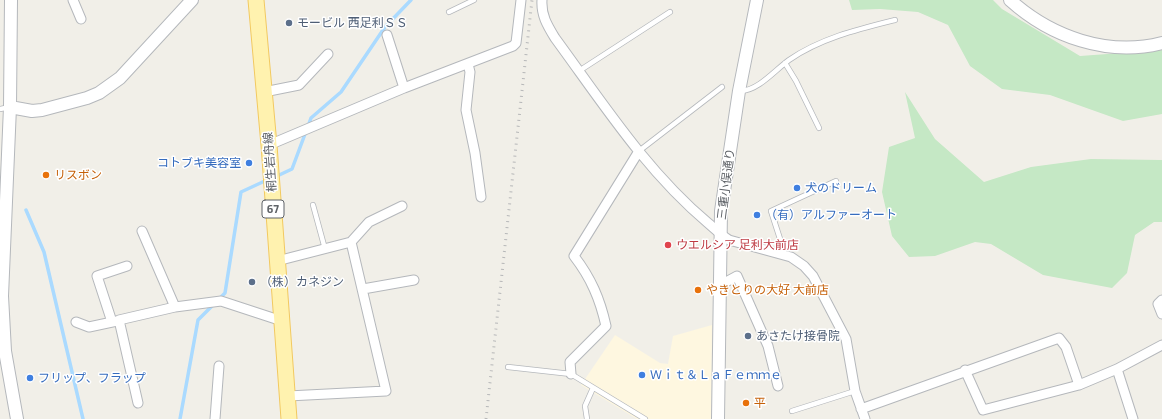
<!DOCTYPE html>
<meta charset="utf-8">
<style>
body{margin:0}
canvas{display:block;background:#f1efe8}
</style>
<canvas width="1162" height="419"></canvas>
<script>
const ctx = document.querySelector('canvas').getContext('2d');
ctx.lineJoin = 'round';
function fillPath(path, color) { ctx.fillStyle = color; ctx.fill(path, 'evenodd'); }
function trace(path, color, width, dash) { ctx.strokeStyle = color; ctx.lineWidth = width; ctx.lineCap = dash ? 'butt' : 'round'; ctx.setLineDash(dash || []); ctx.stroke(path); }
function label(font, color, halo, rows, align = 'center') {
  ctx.font = font + ' "Exo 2","Noto Sans JP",sans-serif'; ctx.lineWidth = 3; ctx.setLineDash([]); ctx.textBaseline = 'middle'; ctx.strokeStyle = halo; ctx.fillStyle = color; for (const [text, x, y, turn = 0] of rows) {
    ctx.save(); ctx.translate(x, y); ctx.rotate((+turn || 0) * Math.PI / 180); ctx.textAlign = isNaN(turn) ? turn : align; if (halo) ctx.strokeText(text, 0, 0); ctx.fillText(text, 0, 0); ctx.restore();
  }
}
fillPath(new Path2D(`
 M712 325 711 419H637L581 385 615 335 660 363 668 364 673 336Z`), '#fef7e0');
fillPath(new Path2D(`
 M849 0H993L1002 9 1080 56 1162 50V114L1123 121 1050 95 1002 89 970 66 948 25 918 12 880 9 852 10Z
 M905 92 935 139 984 182 1031 167 1091 159 1162 160V222H1154L1135 235 1127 273 1112 288 1043 275 991 244 975 242 935 256 909 257 892 236 882 192 889 147 915 138Z`), '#c5e8c5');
trace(new Path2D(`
 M275 177 292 169 311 118 341 92 385 27 411 0
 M26 210 44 252 83 419
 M219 299 225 293 241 192 267 180
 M180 419 198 320 215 303`), '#aadaff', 3.5);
const service = new Path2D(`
 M449 12 474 0
 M785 63 796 81 819 128
 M579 71 670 12
 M741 91C759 90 775 70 789 60 821 38 859 29 895 20
 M0 109 10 107
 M639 151 722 87
 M313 205 325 249
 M781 254 782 245 771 211 836 181
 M508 367 571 374 645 419
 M792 411 855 391
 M587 419 585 406 593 388`);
const minor = new Path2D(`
 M73 0 81 19
 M542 0C541 15 547 25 555 38 602 102 646 171 708 223 715 229 721 235 729 240L791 257 804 266 813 276 846 339 855 391 865 419
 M387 35 404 88
 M468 64 470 72 466 110 475 153 481 197
 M264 92 299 85 328 54
 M269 145 404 88 513 46 516 43 521 0
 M142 231 175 307
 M351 242 369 222 402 206
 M277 261 351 242 386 391 288 396
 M720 283 726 282 737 276 768 346 778 386
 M363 289 414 280
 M1162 300 1158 304 1162 314
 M76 322 89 327 117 321
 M112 322 97 276 127 266
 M1117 369 1133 419
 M965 370 983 410 1079 385
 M571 374 570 362 606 326C600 299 591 278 574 256L639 151
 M138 403 119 320 175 307 221 301 282 321
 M861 409 1059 338 1066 347 1079 385 1117 369 1162 345
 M215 419 219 366`);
const tertiary = new Path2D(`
 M11 0 10 107 2 296 5 351 17 419
 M1010 0C1051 37 1108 57 1162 43
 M10 107 32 111 42 110 87 98 99 93 120 78 192 0
 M718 419 721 211 739 91 757 0`);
const primary = new Path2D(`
 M256 0 269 145 289 419`);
trace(service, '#b5b8bc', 6);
trace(minor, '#b5b8bc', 11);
trace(tertiary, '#b5b8bc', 14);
trace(primary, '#f2c960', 17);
trace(service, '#fff', 4.5);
trace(minor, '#fff', 9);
trace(tertiary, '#fff', 12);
trace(primary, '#fff2af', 15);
trace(new Path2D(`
 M486 419 532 0`), '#b6b7b8', 3, [1, 5]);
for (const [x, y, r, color] of [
 [289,23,4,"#5c6f8a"],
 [249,163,4,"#3f7fe0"],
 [46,175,4,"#e8710a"],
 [797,188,4,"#3f7fe0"],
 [757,215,4,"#3f7fe0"],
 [668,245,4,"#e0444e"],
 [252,282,4,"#5c6f8a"],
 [698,290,4,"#e8710a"],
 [748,336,4,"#5c6f8a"],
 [642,375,4,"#3f7fe0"],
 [30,378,4,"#3f7fe0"],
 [746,403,4,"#e8710a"]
]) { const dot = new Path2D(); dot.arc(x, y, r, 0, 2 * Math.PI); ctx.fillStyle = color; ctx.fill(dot); trace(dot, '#fff', 1.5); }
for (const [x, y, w] of [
 [273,209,22]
]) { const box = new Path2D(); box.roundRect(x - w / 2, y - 9, w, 18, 3); ctx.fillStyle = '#fff'; ctx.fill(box); trace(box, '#5f6368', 1); }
label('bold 11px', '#5f6368', null, [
 ["67",273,209]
]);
label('12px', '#4e5e75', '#fff', [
 ["モービル 西足利ＳＳ",297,23],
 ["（株）カネジン",260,282],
 ["あさたけ接骨院",756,336]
], 'left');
label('12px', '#5f6368', '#fff', [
 ["桐生岩舟線",270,162,-94],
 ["三重小俣通り",726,184,-83]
]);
label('12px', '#366cbe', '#fff', [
 ["コトブキ美容室",241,163,"right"],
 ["犬のドリーム",805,188],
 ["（有）アルファーオート",765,215],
 ["Ｗｉｔ＆ＬａＦｅｍｍｅ",650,375],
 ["フリップ、フラップ",38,378]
], 'left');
label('12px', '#c56008', '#fff', [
 ["リスボン",54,175],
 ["やきとりの大好 大前店",706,290],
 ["平",754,403]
], 'left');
label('12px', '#be3a42', '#fff', [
 ["ウエルシア 足利大前店",676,245]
], 'left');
</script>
